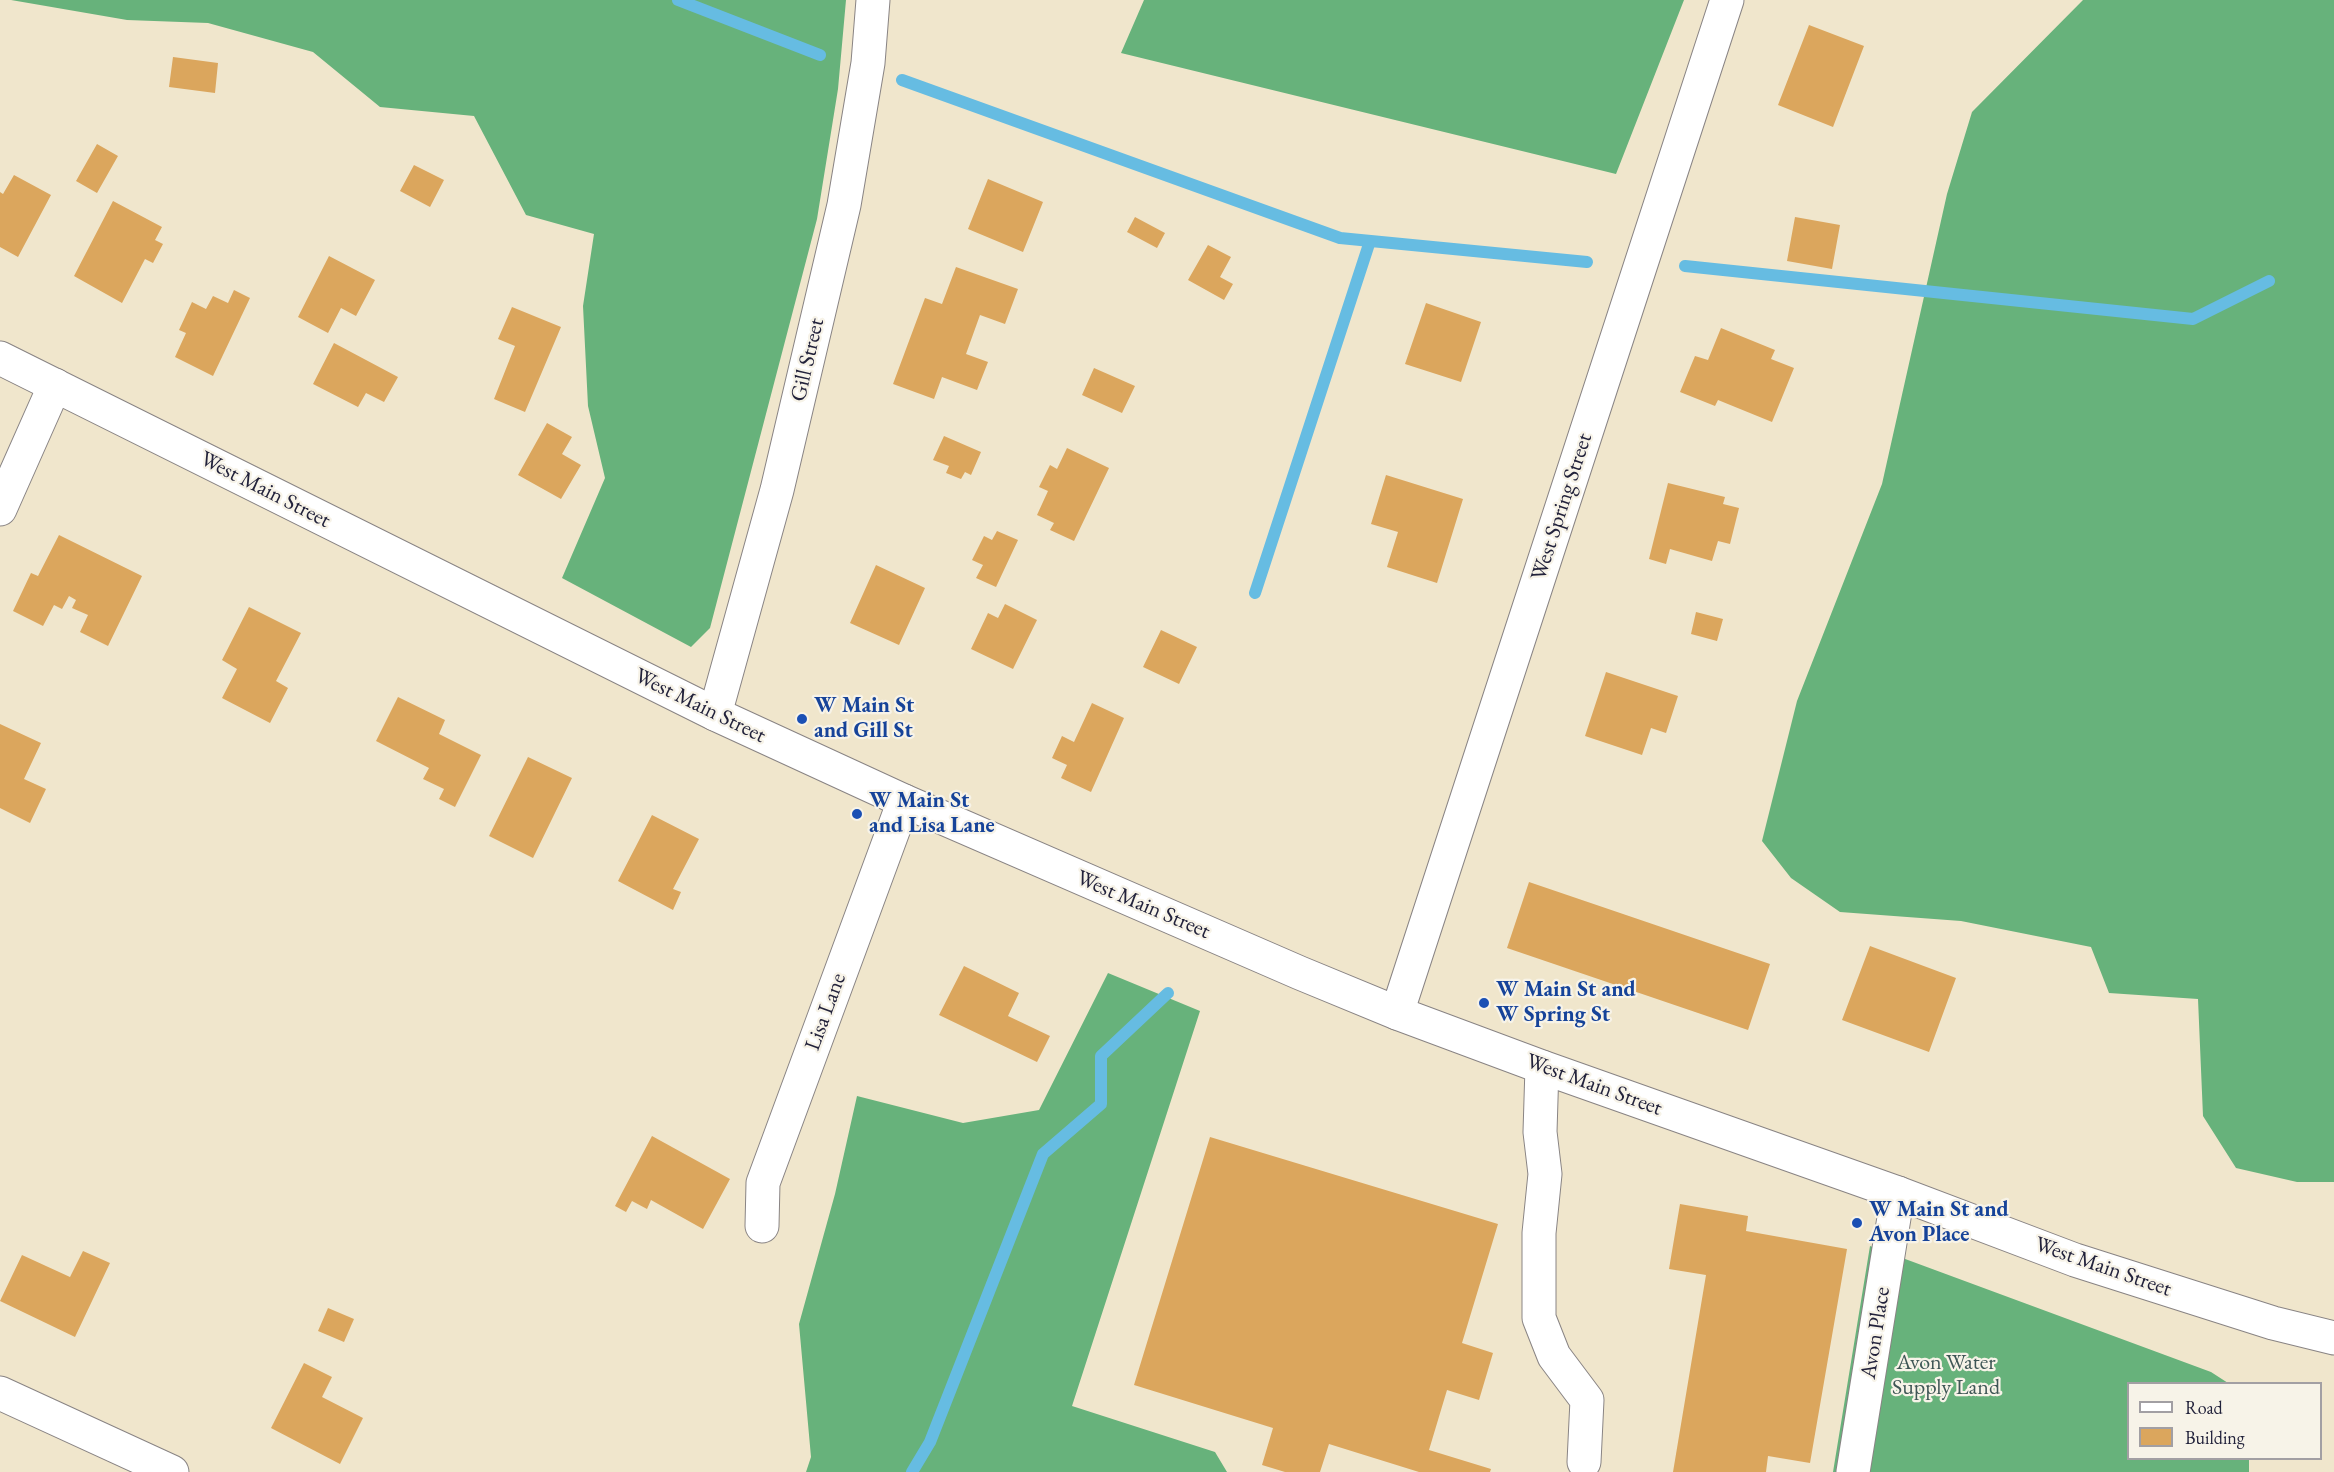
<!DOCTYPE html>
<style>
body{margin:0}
#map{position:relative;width:2334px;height:1472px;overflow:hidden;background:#f0e6cc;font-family:"EB Garamond",serif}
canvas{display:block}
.legend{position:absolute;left:2127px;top:1382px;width:195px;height:78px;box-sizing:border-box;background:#f7f3e8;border:2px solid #a29fa3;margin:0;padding:8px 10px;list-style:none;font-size:18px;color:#22223b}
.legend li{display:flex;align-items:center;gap:12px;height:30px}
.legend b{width:30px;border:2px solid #a29fa3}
</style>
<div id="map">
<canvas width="2334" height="1472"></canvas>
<ul class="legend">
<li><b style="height:8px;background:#fff"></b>Road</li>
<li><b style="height:16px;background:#dba65d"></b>Building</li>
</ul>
</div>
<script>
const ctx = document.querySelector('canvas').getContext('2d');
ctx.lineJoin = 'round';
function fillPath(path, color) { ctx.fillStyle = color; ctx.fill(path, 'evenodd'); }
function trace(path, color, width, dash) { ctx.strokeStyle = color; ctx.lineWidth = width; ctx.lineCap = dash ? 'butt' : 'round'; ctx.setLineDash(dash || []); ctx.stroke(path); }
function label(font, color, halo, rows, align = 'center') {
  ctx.font = font + ' "EB Garamond",serif'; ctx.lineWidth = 4.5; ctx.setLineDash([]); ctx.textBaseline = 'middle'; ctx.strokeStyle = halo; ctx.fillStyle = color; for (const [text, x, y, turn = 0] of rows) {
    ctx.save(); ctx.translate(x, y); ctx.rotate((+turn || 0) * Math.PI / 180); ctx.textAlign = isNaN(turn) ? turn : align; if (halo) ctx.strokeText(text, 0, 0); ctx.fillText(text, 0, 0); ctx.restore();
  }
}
fillPath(new Path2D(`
 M11 0H846L838 89 817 219 710 628 691 647 562 578 605 478 588 406 583 306 594 234 526 215 474 116 380 107 313 52 208 23 127 20Z
 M1144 0H1684L1616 174 1121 53Z
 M2083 0H2334V1182H2297L2236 1168 2203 1116 2198 999 2109 993 2091 947 1961 921 1840 912 1791 878 1762 841 1797 701 1882 484 1947 194 1972 112Z
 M1108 973 1200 1011 1072 1406 1215 1452 1227 1472H806L811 1457 799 1324 835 1194 857 1096 963 1123 1039 1110Z
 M1870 1246 2211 1372 2228 1383 2128 1384V1458L2249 1459V1472H1833Z`), '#67b27b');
trace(new Path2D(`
 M678 0 820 55
 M902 80 1340 238 1587 262
 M1685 266 2193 319 2269 281
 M1255 593 1370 241
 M912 1472 930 1442 1043 1154 1101 1104V1056L1168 993`), '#66bce2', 12);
fillPath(new Path2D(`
 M1809 25 1864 46 1833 127 1778 105Z
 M173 57 218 63 215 93 169 87Z
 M97 144 118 156 97 193 76 181Z
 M414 165 444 180 430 207 400 191Z
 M14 175 51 195 18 257 0 247V192L3 194Z
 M988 179 1043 202 1023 252 968 229Z
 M113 201 162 227 155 240 163 244 153 263 145 259 122 303 74 276Z
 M1135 217 1165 233 1157 248 1127 232Z
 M1795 217 1840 225 1832 269 1787 261Z
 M1208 245 1231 257 1220 277 1233 284 1224 300 1188 280Z
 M329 256 375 280 356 316 341 308 328 333 298 317Z
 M956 267 1018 289 1005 324 980 315 966 354 988 362 977 390 942 377 934 399 893 384 925 298 942 304Z
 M234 290 250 298 213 376 175 357 186 333 179 330 192 302 206 309 213 296 228 303Z
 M1426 303 1481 322 1461 382 1405 364Z
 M512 307 561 327 525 412 494 399 515 346 498 339Z
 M1721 328 1775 350 1771 359 1794 368 1772 422 1718 400 1715 406 1680 392 1695 356 1708 360Z
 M334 343 398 377 384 402 366 393 358 407 313 384Z
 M1094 368 1135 386 1122 413 1082 395Z
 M547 423 572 437 562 454 581 465 561 499 518 475Z
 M944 436 981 452 971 475 965 472 961 479 946 473 949 466 933 460Z
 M1067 448 1109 468 1074 541 1050 530 1054 523 1037 515 1048 491 1039 487 1050 465 1057 469Z
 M1386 475 1463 499 1437 583 1387 567 1398 532 1371 524Z
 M1668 483 1725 497 1723 504 1739 508 1730 544 1718 541 1712 561 1670 549 1666 564 1649 559Z
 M997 531 1018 540 996 587 976 578 983 565 972 560 984 536 992 540Z
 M59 535 142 576 108 646 80 632 88 615 72 608 76 600 69 596 62 609 54 605 43 626 13 611 31 573 38 576Z
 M876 565 925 588 899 645 850 623Z
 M1005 604 1037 620 1013 669 971 649 988 613 998 618Z
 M249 607 301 633 276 681 288 688 270 723 222 698 237 669 222 660Z
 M1696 612 1723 619 1717 641 1691 634Z
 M1161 630 1197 647 1179 684 1143 667Z
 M1606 672 1678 696 1666 733 1651 728 1642 755 1585 736Z
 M398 697 445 720 439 734 481 755 455 807 439 799 444 789 423 779 429 768 376 741Z
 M1092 703 1124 718 1091 792 1061 778 1067 765 1052 758 1062 736 1074 742Z
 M0 724 41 743 24 779 46 789 30 823 0 808Z
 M528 757 572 778 533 858 489 836Z
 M652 815 699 839 673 889 681 892 673 910 618 881Z
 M1529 882 1770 964 1748 1030 1507 948Z
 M1870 946 1956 978 1929 1052 1842 1020Z
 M964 966 1019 993 1008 1016 1050 1036 1037 1062 939 1015Z
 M652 1136 730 1179 703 1229 651 1200 647 1209 632 1201 626 1212 615 1206Z
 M1210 1137 1498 1224 1462 1343 1493 1353 1479 1400 1447 1390 1429 1450 1491 1469 1490 1472H1419L1329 1444 1320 1472H1285L1262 1465 1273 1428 1134 1385Z
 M1680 1204 1748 1216 1746 1231 1847 1249 1810 1463 1768 1456 1766 1472H1673L1706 1275 1669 1269Z
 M83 1251 110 1263 75 1337 0 1301 22 1255 70 1277Z
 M328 1308 354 1319 344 1342 318 1331Z
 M304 1363 332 1377 322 1397 363 1418 340 1464 271 1428Z`), '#dba65d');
const minor = new Path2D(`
 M0 509 55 385
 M715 714 777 490 844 205 868 63 873 0
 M1397 1013 1727 0
 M1542 1067 1540 1132 1545 1174 1539 1233V1318L1554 1356 1587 1400 1584 1462
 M762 1226 763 1183 904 801
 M0 1393 172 1472
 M1853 1472 1898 1193`);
const major = new Path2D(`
 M0 358 715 714 904 801 1300 973 1397 1013 1542 1067 1898 1193 2075 1260 2273 1323 2334 1338`);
trace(minor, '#898484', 35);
trace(major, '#898484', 35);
trace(minor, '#fff', 33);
trace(major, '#fff', 33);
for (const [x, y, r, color] of [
 [802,719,6,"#1a4fb4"],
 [857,814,6,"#1a4fb4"],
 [1484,1003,6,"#1a4fb4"],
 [1857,1223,6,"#1a4fb4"]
]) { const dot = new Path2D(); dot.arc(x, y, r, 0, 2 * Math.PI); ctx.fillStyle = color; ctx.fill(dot); trace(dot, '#f7f3e8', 2); }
label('22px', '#22223b', '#f7f3e8', [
 ["Gill Street",808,360,-77],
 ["West Main Street",265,490,27],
 ["West Spring Street",1562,507,-72],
 ["West Main Street",700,706,26],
 ["West Main Street",1143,905,23],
 ["Lisa Lane",826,1012,-70],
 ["West Main Street",1594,1085,20],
 ["West Main Street",2103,1267,19],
 ["Avon Place",1876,1333,-81]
]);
label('bold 22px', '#164399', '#f7f3e8', [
 ["W Main St",814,706],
 ["and Gill St",814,731],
 ["W Main St",869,801],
 ["and Lisa Lane",869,826],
 ["W Main St and",1496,990],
 ["W Spring St",1496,1015],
 ["W Main St and",1869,1210],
 ["Avon Place",1869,1235]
], 'left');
label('22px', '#3e5655', '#f7f3e8', [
 ["Avon Water",1946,1363],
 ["Supply Land",1946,1388]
]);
</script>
